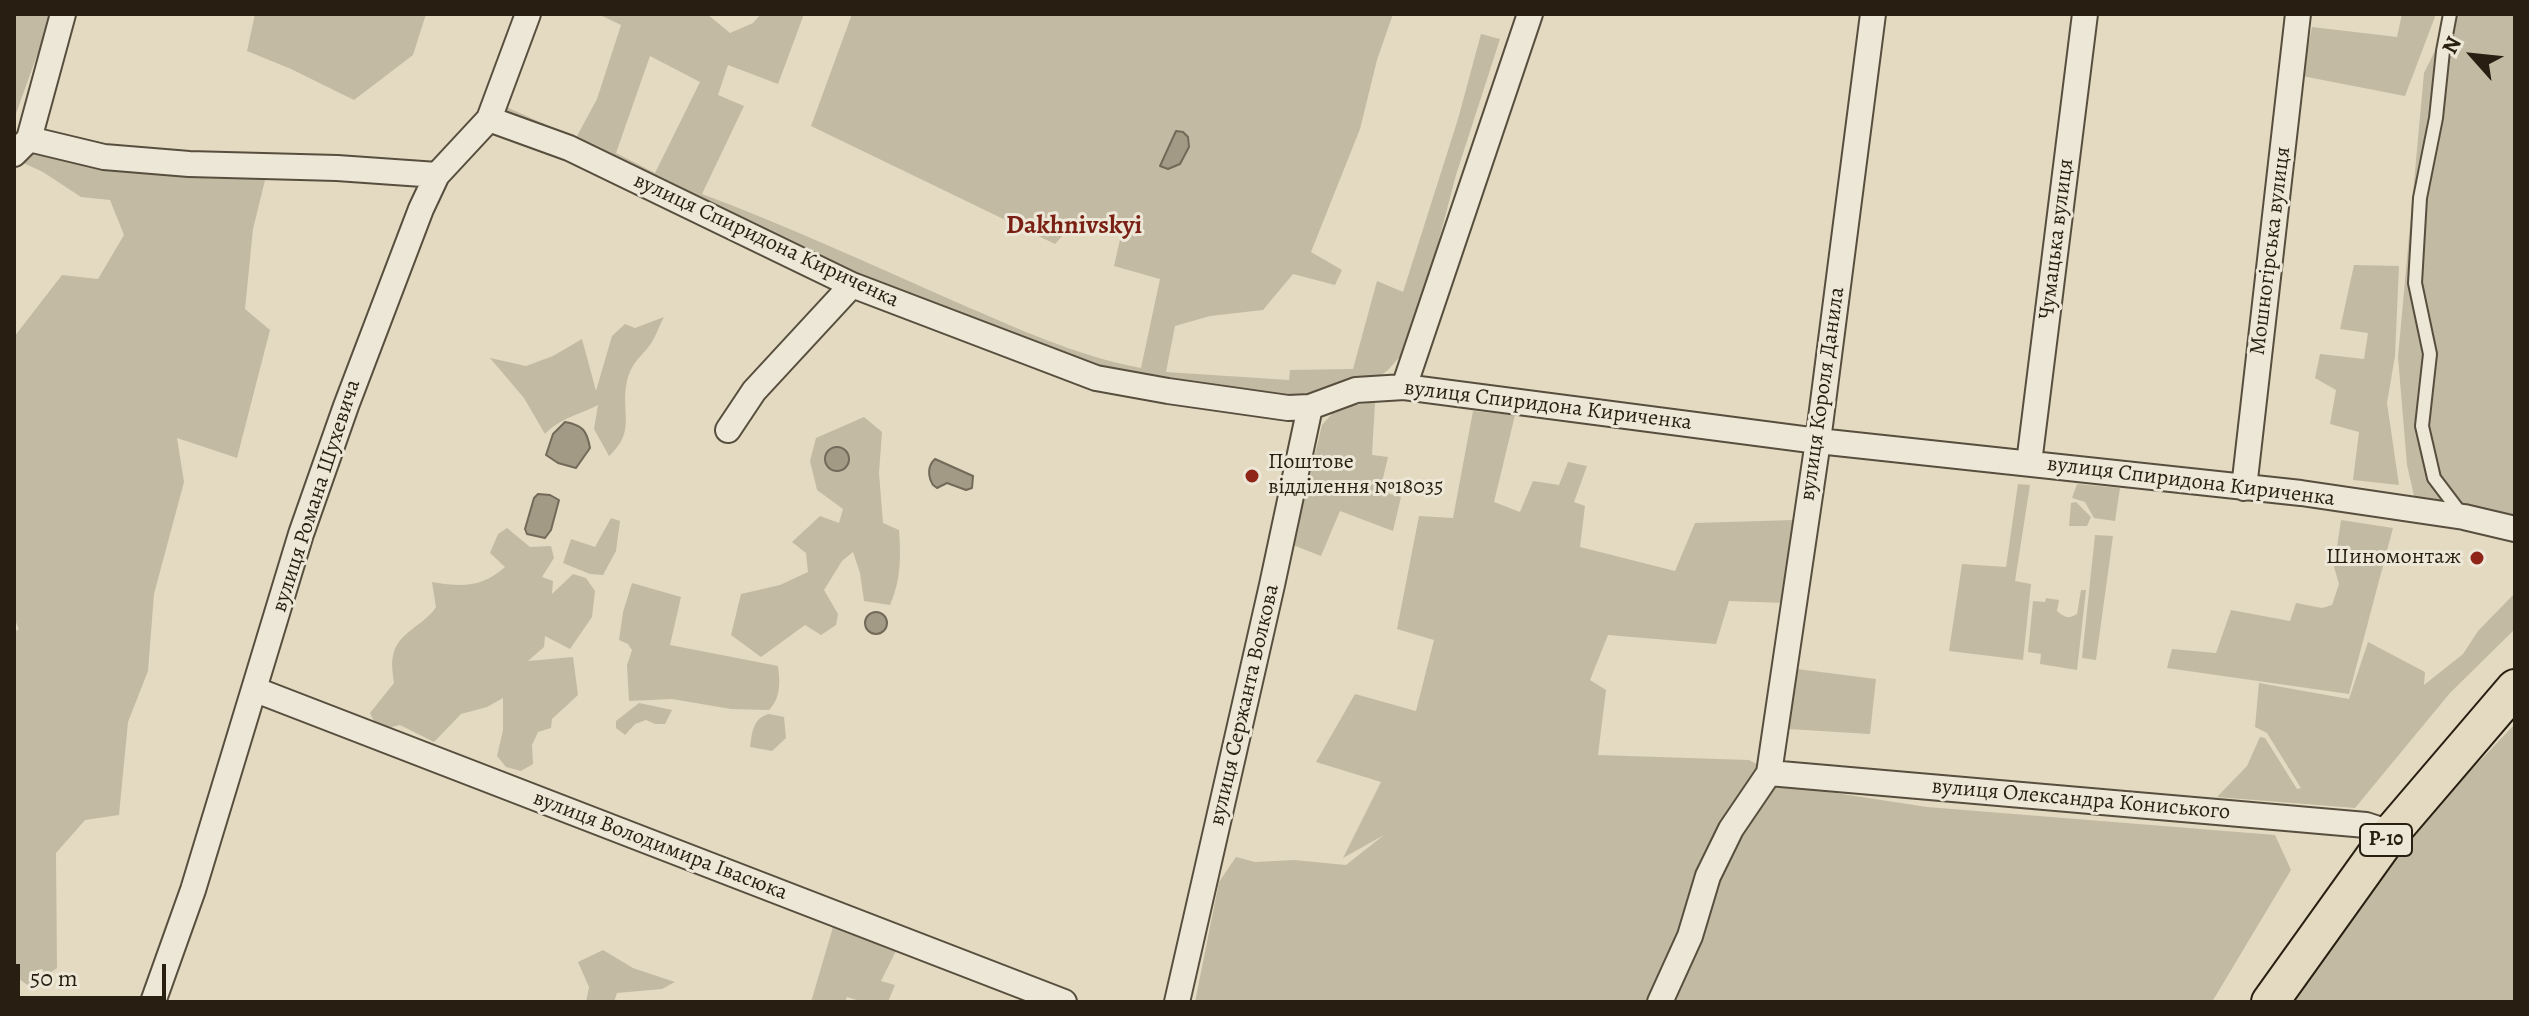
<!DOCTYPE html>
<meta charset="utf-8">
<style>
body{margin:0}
#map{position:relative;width:2529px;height:1016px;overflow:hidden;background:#e3dac1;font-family:Alegreya,serif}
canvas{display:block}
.frame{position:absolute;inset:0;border:16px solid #281f12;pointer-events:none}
.north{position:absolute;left:2433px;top:16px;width:80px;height:80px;-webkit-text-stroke:6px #ede7d7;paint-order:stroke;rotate:297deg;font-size:22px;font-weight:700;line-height:32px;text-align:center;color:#281f12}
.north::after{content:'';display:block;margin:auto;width:28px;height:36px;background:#281f12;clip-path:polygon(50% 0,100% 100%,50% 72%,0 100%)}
.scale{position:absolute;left:16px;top:964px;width:150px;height:36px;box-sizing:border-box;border:4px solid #281f12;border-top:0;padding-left:10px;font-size:24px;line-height:28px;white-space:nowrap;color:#281f12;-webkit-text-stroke:6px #ede7d7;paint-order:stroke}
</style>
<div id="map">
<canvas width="2529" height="1016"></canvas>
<div class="frame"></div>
<div class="north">N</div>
<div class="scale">50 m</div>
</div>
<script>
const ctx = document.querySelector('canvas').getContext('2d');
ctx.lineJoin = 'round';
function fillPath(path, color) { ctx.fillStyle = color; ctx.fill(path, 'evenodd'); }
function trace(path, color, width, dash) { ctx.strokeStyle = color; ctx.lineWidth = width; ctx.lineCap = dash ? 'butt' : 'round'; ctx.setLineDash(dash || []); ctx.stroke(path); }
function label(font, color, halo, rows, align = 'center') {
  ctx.font = font + ' Alegreya,serif'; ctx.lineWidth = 6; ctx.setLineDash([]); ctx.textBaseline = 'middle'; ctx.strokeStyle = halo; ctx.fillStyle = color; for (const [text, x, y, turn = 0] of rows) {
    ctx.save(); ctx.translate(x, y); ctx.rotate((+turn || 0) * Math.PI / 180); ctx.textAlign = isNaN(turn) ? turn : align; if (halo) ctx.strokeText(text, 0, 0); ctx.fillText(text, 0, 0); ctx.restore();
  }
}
fillPath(new Path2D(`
 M14 14H52L14 119Z
 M255 14H426L413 55 354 100 291 69 247 51Z
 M598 14H707L730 33 753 23 761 14H804L778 84 728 65 718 95 744 106 702 194C788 226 872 265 956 302 1017 328 1076 356 1141 368L1160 279 1114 266 1121 235 1081 215 1055 244 811 126 852 14H1393L1377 60 1360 129 1311 252 1342 270 1335 285 1293 274 1263 310 1210 316 1175 326 1166 372 1289 380 1290 370 1353 369 1377 281 1403 292 1458 119 1481 34 1500 39 1456 175 1430 274 1404 352 1388 370 1372 382 1297 395H1265L1117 377 929 307 506 116 504 106 576 138 597 99 621 25ZM650 56 700 82 655 173 616 153Z
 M2402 14H2436L2405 96 2302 76 2312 27 2397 37Z
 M2453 14H2515V517L2415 500 2407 465 2398 357 2424 73Z
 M28 152 121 168 267 172 253 229 245 309 270 330 237 458 177 438 184 482 154 594 148 671 128 722 119 815 85 820 56 853 57 968 30 987 14 975V623L16 631 19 629 14 618V337L62 275 98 279 124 235 110 200 81 197 43 172 19 161Z
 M2354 265 2399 266 2395 356 2387 403 2399 485 2353 480 2359 432 2330 424 2336 390 2315 378 2320 354 2364 359 2368 333 2340 329Z
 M664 317C660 324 657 333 653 340 644 356 633 358 627 381 620 412 637 431 609 456L594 429 598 405C579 415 560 418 545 434L524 398 490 358 526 366 553 356 582 339 596 391 612 336 625 324 635 328Z
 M1375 402 1372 455 1388 457 1380 491 1401 497 1393 531 1340 511 1321 556 1293 545 1322 425 1337 408Z
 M1473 411 1515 415 1494 502 1520 512 1533 481 1559 485 1568 462 1587 466 1574 502 1585 506 1580 547 1675 571 1695 523 1794 520 1785 603 1729 601 1716 644 1608 635 1590 680 1606 690 1598 755 1749 760 1803 788 1927 807 2275 835 2291 870 2212 1002H1195L1219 882 1236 857 1255 862 1294 860 1346 865 1384 835 1343 858 1381 782 1316 762 1355 694 1416 711 1434 640 1397 629 1419 516 1453 518Z
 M864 417 882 432 879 473 883 523 899 530C901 557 901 580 890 605L864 601 860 573 853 552 842 561 824 590 838 614 836 625 821 635 805 625 761 657 731 635 741 594 780 585 808 572 806 553 792 542 820 516 839 523 843 509 817 490 810 461 816 438Z
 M2018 484 2030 485 2015 581 2031 584 2023 660 1949 651 1962 564 2006 567Z
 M2077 484 2120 488 2115 521 2094 518 2085 502 2072 498Z
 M2076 502 2091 517 2087 526H2069L2071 503Z
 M611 518 620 521 616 551 603 575 590 574 563 563 571 539 595 547Z
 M2341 520 2393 528 2349 694 2167 668 2172 649 2216 653 2231 610 2290 621 2296 603 2322 608 2332 605 2339 584 2334 567Z
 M507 528 530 547 551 546 554 558 542 577 553 581 552 594 573 574 586 578 595 591 592 617 570 649 545 636 544 647 528 661 573 657 578 695 552 719 551 728 538 732 532 745 533 764 521 771 506 767 497 756 503 730V698L487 707 461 714 434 742 400 725 378 730 370 713 394 683C393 675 391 664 393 656 397 632 424 626 436 607L432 582C462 587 481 588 505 567L490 553 498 534Z
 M2095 535 2113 536 2096 660 2082 658Z
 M632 583 681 597 670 645 778 666C780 682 781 698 769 710L731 709 672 699 629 701 627 665 632 650 628 644 619 640 623 612Z
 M2081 590H2086L2077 670 2040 664 2041 654 2028 652 2033 601 2045 602 2046 598 2059 600 2057 611C2065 618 2069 619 2077 614Z
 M2515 593V629L2450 693 2355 808 2217 797 2247 766 2260 737 2265 738 2297 789 2301 788 2267 733 2255 727 2259 683 2349 699 2368 642 2425 672 2424 685 2463 654 2478 631Z
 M1797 669 1876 679 1870 734 1788 729Z
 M639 703 672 710 665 724H655L646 720 635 724 625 735 616 728V721Z
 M769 714 784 717 786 738 772 751 750 747C752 732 753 718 769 714Z
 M2515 724V1002H2294L2386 859Z
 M833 927 896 951 881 981 895 985 888 1002H863L847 997 845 1002H811Z
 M603 950 633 968 675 982 662 989 617 993 614 1002H586L589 987 578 962Z`), '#c3baa3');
const water = new Path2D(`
 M1176 131 1183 132 1188 137 1189 147 1180 164 1168 169 1160 166Z
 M565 422C583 425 587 431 590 448L576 468 558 463 546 455 553 434Z
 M825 459a12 12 0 1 1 24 0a12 12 0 1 1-24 0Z
 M935 459 973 476 972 488 966 490 947 483 937 488 933 485C928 477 927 466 935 459Z
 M538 494 550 495 559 500 551 530 545 538 527 534 525 529 534 498Z
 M865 623a11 11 0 1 1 22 0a11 11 0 1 1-22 0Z`);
fillPath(water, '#a39a86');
trace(water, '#726958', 2);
const lane = new Path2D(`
 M2450 14 2443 51 2436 118 2420 198 2415 283 2430 354 2422 426 2434 478 2462 515`);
const street = new Path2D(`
 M489 119 569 148 852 285 1096 378 1168 391 1288 408 1310 407 1356 390 1404 387 1818 441 2301 493 2464 517 2515 529
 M29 139 104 157 189 164 337 168 437 175
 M14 154 29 139 63 14
 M1404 387 1530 14
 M728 430 754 391 852 285
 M2029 463 2085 14
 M2244 488 2298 14
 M256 690 1064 1002
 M1769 773 1818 441 1873 14
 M1769 773 2366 825 2391 833
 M153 1002 193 890 301 534 346 406 421 209 437 175 489 119 528 14
 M1177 1002 1272 585 1310 407
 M1660 1002 1690 936 1708 876 1731 829 1769 773`);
const primary = new Path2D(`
 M2270 1002 2391 833 2515 688`);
trace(lane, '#574e3e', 16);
trace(street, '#574e3e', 28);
trace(primary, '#281f12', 40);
trace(lane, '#ede7d7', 12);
trace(street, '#ede7d7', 24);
trace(primary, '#e3dac1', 36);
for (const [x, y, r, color] of [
 [1252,476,8,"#8f2418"],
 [2477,558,8,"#8f2418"]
]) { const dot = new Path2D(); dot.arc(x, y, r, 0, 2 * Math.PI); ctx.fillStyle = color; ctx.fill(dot); trace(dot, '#ede7d7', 3); }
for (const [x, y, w] of [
 [2386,840,52]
]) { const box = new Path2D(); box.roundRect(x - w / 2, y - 16, w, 32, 6); ctx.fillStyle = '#ede7d7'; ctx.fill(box); trace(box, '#281f12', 2); }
label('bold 20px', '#281f12', null, [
 ["Р-10",2386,840]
]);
label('22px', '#281f12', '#ede7d7', [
 ["Чумацька вулиця",2057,239,-83],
 ["вулиця Спиридона Кириченка",766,241,25],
 ["Мошногірська вулиця",2271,251,-83],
 ["вулиця Короля Данила",1823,394,-82],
 ["вулиця Спиридона Кириченка",1548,406,7],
 ["вулиця Спиридона Кириченка",2191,482,7],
 ["вулиця Романа Шухевича",317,496,-72],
 ["вулиця Сержанта Волкова",1245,705,-77],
 ["вулиця Олександра Кониського",2081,800,5],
 ["вулиця Володимира Івасюка",660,846,21]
]);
label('22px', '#281f12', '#ede7d7', [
 ["Поштове",1268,463],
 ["відділення №18035",1268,488],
 ["Шиномонтаж",2461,558,"right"]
], 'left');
label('bold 26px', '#7a1f14', '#ede7d7', [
 ["Dakhnivskyi",1074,227]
]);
</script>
